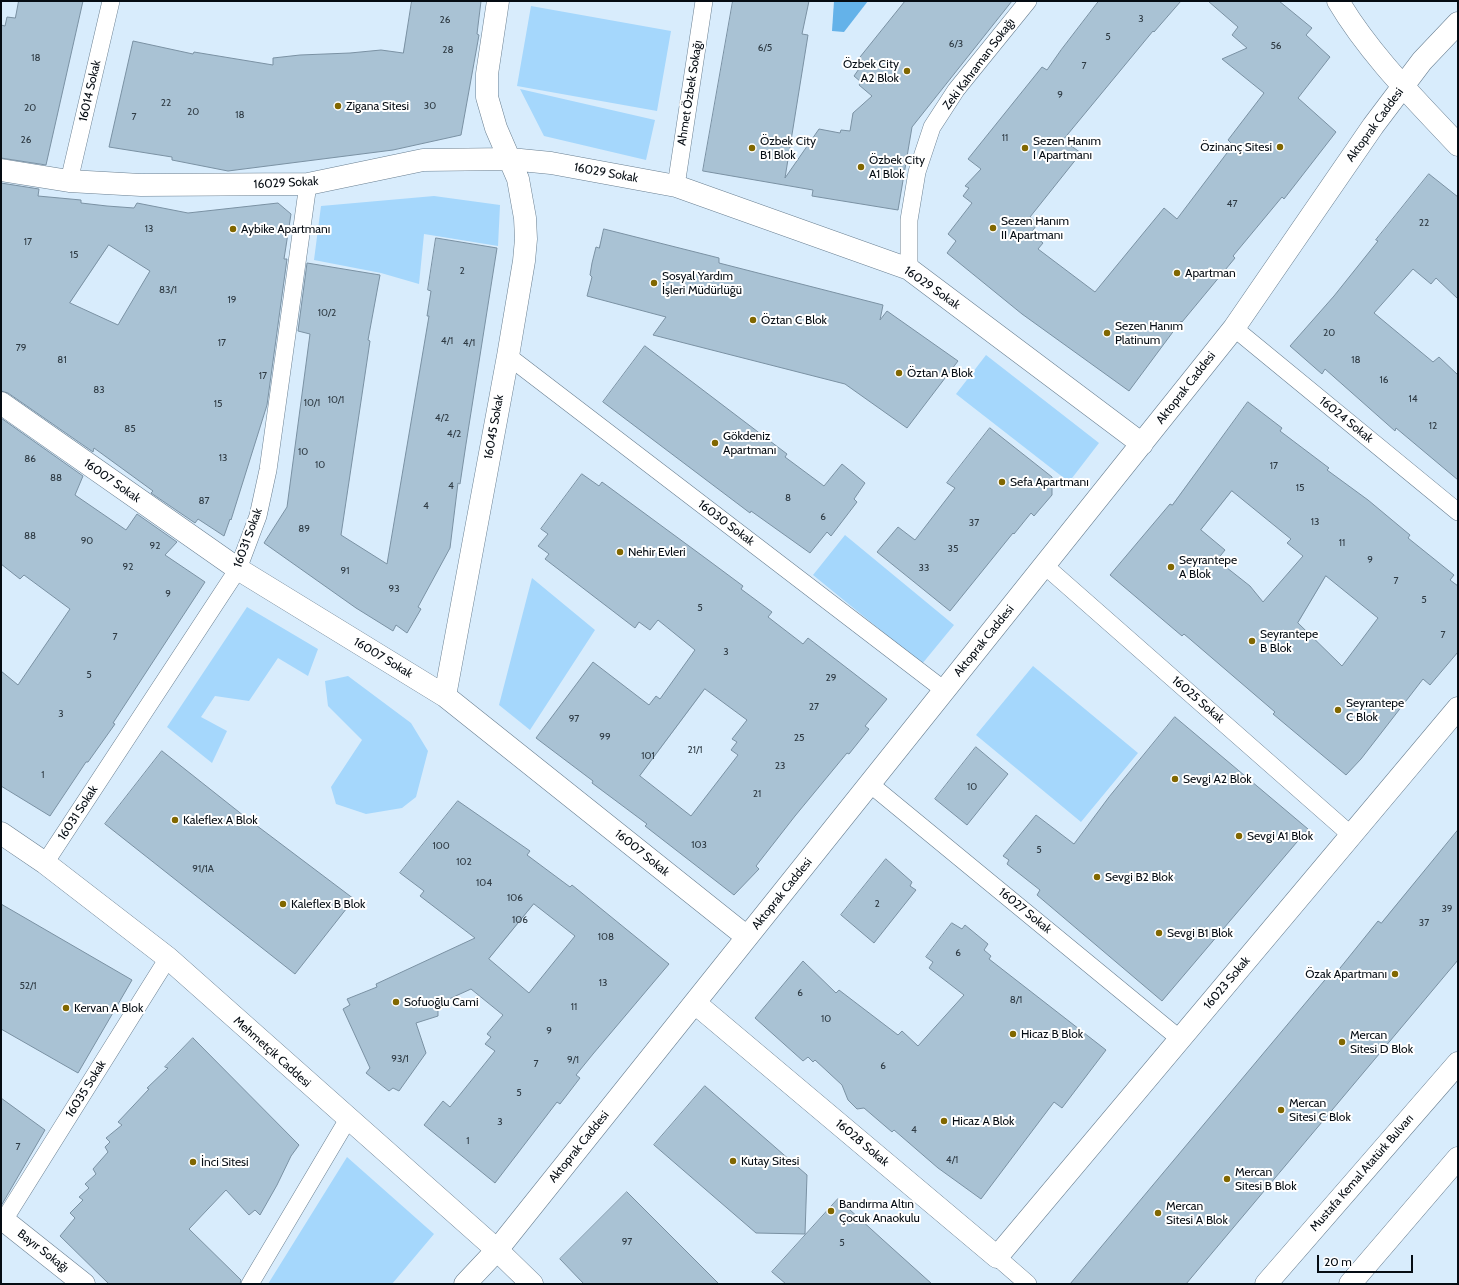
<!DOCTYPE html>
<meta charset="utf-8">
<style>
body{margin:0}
#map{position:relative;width:1459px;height:1285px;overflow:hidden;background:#d8ecfc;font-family:Cabin,sans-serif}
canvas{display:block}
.frame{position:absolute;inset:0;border:2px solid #050c13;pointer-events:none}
.scale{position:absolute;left:1317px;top:1255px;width:96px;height:18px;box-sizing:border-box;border:2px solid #050c13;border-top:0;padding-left:5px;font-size:12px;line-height:14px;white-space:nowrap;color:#050c13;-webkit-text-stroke:3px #fff;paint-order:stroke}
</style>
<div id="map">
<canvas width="1459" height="1285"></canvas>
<div class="frame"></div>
<div class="scale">20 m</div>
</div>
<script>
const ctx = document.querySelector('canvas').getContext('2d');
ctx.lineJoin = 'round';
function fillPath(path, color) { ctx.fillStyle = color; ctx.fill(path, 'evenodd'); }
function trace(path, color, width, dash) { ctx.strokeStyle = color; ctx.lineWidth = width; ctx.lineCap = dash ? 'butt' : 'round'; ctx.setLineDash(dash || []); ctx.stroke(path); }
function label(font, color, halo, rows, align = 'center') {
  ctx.font = font + ' Cabin,sans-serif'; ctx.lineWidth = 4; ctx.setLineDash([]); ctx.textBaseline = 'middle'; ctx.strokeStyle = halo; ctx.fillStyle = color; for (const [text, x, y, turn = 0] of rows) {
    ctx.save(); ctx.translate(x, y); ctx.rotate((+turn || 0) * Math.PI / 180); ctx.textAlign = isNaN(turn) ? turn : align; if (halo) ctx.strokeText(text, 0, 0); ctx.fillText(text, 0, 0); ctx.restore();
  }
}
fillPath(new Path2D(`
 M531 6 671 31 657 111 517 86Z
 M520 89 655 120 646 160 544 136Z
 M434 196 500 205 498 246 424 234 419 284 381 273 314 260 321 206Z
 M986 355 1099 443 1069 482 956 394Z
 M845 535 954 625 922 664 813 575Z
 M532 578 595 630 530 730 499 705Z
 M247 607 318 649 308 676 278 658 249 701 215 696 201 717 227 731 212 763 167 727Z
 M1033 666 1138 753 1081 822 976 735Z
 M348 676 411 723 428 751 416 797 402 808 366 814 336 804 331 787 362 740 328 706 325 681Z
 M347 1157 434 1234 392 1284H268Z`), '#a5d7fc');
fillPath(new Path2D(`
 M834 1H868L844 32 832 31Z`), '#64b2e9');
const building = new Path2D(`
 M19 1H83L46 165 1 158V25L5 26 7 17 15 18Z
 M412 1H481L477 34 479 35 461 135 393 150 228 171 172 160V157L109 147 133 41 193 54 194 52 273 65V58L300 55 350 53 381 50 403 53Z
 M733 1H809L802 34 808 35 785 178 819 129 840 133 841 130 850 131 853 113 872 96 859 85 861 82 854 76 861 66 856 62 905 1H1012L912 127 898 210 812 196 813 190 703 171Z
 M1099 1H1181L1154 32 1153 31 1063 140 1081 153 1030 217 1038 223 1031 233 1043 243 1038 249 1095 292 1164 208 1177 219 1233 145 1228 140 1264 93 1222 59 1247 48 1232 35 1238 27 1208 1H1279L1312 28 1306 35 1330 57 1298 98 1336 132 1284 199 1282 197 1233 256 1235 258 1182 322 1181 321 1129 391 1022 314 947 253 956 241 948 234 972 203 963 196 969 188 965 186 981 169 968 159 1042 67 1047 70 1061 50Z
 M1429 174 1458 197V299L1436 278 1431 284 1413 269 1374 313 1433 362 1439 357 1458 375V480L1396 428 1395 431 1325 369 1322 374 1290 346 1334 296 1378 241 1376 240Z
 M1 183 39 189 38 196 81 200V203L107 206 134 208 137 203 188 213 278 203 291 214 284 259H287L267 405 231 520 230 519 224 536 198 519 195 523 151 493 153 491 94 448 93 452 8 393 1 391ZM109 245 150 271 118 325 70 303Z
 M604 229 719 258V263L883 305 880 320 887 311 958 361 907 428 845 384 653 335 666 317 587 296 592 277 590 275 592 263 596 247 599 248Z
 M436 238 497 248 466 444 460 484 458 483 450 548 418 607 421 609 407 633 396 625 393 631 356 608 264 543 287 507 310 334 298 331 307 263 380 275 368 340 370 341 341 535 387 564 429 316H427L431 291 428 290Z
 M645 346 787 454 785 457 824 486 842 464 865 483 854 499 857 502 831 536 827 532 810 553 751 511 750 513 603 402Z
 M1248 402 1282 428 1280 431 1329 468 1327 470 1368 500 1410 535 1408 538 1454 575 1450 580 1458 586V652L1430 685 1423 679 1361 759 1346 775 1273 714 1275 712 1184 634 1182 636 1110 575 1170 504 1172 505ZM1232 491 1291 539 1287 543 1303 556 1263 602 1250 586 1217 560 1225 550 1201 530ZM1326 576 1378 618 1342 666 1298 623Z
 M1 418 83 476 75 495 126 530 137 514 177 542 165 555 205 582 113 723 115 724 88 762H86L50 816 1 786V671L18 685 70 609 24 575 20 579 1 564Z
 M990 428 1052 477V495L1034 516 1031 513 1014 534 1013 533 950 611 877 552 898 527 915 540 955 488 947 483Z
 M582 474 599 486 602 482 708 560 743 586 741 589 772 612 768 617 803 644 808 638 887 699 865 726 869 729 849 754 847 753 795 816 756 866 759 869 734 895 645 826 647 824 592 783 593 781 536 738 593 662 649 705 656 696 660 699 695 650 658 620 650 630 639 622 635 628 545 559 549 554 538 546 548 534 541 529ZM705 689 747 720 732 739 737 742 731 750 738 755 691 816 640 776Z
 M1175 717 1308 829 1162 1001 1037 895 1040 890 1007 864 1009 860 1003 856 1036 815 1074 844 1109 797Z
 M976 747 1008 774 967 825 935 799Z
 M162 751 244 816 354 899 295 974 105 824Z
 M458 801 530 851 527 855 570 887 572 885 669 964 593 1054 576 1075 580 1078 560 1104 557 1102 495 1183 424 1125 443 1101 450 1107 495 1051 485 1044 491 1037 487 1034 503 1015 471 989 438 1004V1016L416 1023 426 1053 399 1091 393 1088 389 1091 366 1073 370 1068 343 1009 350 1005 347 999 377 987 376 984 475 938 420 896 424 891 400 873ZM534 904 575 936 529 993 489 959Z
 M1458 830V960L1186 1284H1070L1329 975 1332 978 1378 921 1381 923Z
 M886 859 912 882 910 886 916 890 874 943 841 915Z
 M1 904 132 980 78 1073 1 1029Z
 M952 923 962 929 965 925 988 944 984 950 991 956 989 959 1106 1050 1062 1108 1054 1102 981 1199 938 1168 894 1130 892 1132 864 1108 857 1109 848 1100 842 1085 815 1060 813 1062 808 1057 803 1061 755 1018 803 961 836 993 839 990 898 1035 902 1031 918 1046 964 995 929 968 933 962 926 957Z
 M193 1038 299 1145 291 1156 277 1185 260 1215 255 1210 249 1215 226 1190 189 1229 241 1280 240 1284H109L60 1236 75 1218 70 1213 83 1200 79 1197 89 1188 85 1184 96 1174 93 1169 108 1152 105 1147 110 1142 106 1138 122 1125 118 1122 149 1089 147 1088 168 1068 165 1067Z
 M705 1086 807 1175 805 1234 756 1233 654 1145Z
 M1 1098 45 1130 1 1206Z
 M627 1192 719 1284H584L560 1259Z
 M838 1199 882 1239 932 1284H786L772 1272Z`);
fillPath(building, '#a9c2d4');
trace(building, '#7a91a3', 1);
const service = new Path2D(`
 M69 181 111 1
 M676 186 704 1
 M909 269V220L917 172 932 127 956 90 1028 1
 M1234 328 1458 512
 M508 356 944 690
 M1044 565 1351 835
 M870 784 1180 1039
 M45 863 238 569 258 516 268 470 308 184
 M4 1220 168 958
 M997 1257 1028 1284
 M250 1284 348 1119`);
const minor = new Path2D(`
 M1338 1C1370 55 1416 100 1458 145
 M1 170 69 181 141 185 308 184 423 160 510 159 551 163 676 186 909 269 1142 444
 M1 403 238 569 445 696 747 937
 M445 696 508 356 524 261 526 239 525 218 518 179 496 128 487 97V74L498 1
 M695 1003 997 1257 1458 708
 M1 1218 84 1284
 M465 1284 497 1250 1234 328 1373 126 1422 61 1458 23`);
const secondary = new Path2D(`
 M1 833 45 863 168 958 497 1250 532 1284`);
const primary = new Path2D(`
 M1266 1284 1458 1063
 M1350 1284 1458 1158`);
trace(service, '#697f91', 18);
trace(minor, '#697f91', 23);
trace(secondary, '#697f91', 23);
trace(primary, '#697f91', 23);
trace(service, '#fff', 17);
trace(minor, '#fff', 22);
trace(secondary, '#fff', 22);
trace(primary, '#fff', 22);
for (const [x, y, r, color] of [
 [907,71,4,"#816700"],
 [338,106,4,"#816700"],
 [1280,147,4,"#816700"],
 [752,148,4,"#816700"],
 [1025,148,4,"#816700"],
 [861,167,4,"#816700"],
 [993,228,4,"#816700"],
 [233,229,4,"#816700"],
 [1177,273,4,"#816700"],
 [654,283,4,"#816700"],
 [753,320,4,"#816700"],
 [1107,333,4,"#816700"],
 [899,373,4,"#816700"],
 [715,443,4,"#816700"],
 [1002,482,4,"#816700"],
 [620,552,4,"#816700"],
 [1171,567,4,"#816700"],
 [1252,641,4,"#816700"],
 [1338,710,4,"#816700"],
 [1175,779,4,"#816700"],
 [175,820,4,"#816700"],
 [1239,836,4,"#816700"],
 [1097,877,4,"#816700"],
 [283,904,4,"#816700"],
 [1159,933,4,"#816700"],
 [1395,974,4,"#816700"],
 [396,1002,4,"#816700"],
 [66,1008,4,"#816700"],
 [1013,1034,4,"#816700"],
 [1342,1042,4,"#816700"],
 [1281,1110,4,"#816700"],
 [944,1121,4,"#816700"],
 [733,1161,4,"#816700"],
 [193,1162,4,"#816700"],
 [1227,1179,4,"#816700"],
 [831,1211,4,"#816700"],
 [1158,1213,4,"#816700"]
]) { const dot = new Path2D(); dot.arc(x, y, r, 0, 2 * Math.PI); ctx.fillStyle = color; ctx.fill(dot); trace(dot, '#fff', 1.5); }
label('10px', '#2e3a43', null, [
 ["3",1141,19],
 ["26",445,20],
 ["5",1108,37],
 ["6/3",956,44],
 ["56",1276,46],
 ["6/5",765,48],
 ["28",448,50],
 ["18",36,58],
 ["7",1084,66],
 ["9",1060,95],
 ["22",166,103],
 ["30",430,106],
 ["20",30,108],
 ["20",193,112],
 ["18",240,115],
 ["7",134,117],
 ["11",1005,138],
 ["26",26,140],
 ["47",1232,204],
 ["22",1424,223],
 ["13",149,229],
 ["17",28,242],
 ["15",74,255],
 ["2",462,271],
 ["83/1",168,290],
 ["19",232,300],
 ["10/2",327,313],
 ["20",1329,333],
 ["4/1",447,341],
 ["17",222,343],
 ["4/1",469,343],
 ["79",21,348],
 ["81",62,360],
 ["18",1356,360],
 ["17",263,376],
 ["16",1384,380],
 ["83",99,390],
 ["14",1413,399],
 ["10/1",336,400],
 ["10/1",312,403],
 ["15",218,404],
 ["4/2",442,418],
 ["12",1433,426],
 ["85",130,429],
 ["4/2",454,434],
 ["10",303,452],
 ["13",223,458],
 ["86",30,459],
 ["10",320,465],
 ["17",1274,466],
 ["88",56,478],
 ["4",451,486],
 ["15",1300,488],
 ["8",788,498],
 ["87",204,501],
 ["4",426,506],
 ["6",823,517],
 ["13",1315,522],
 ["37",974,523],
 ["89",304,529],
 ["88",30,536],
 ["90",87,541],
 ["11",1342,543],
 ["92",155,546],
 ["35",953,549],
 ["9",1370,560],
 ["92",128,567],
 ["33",924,568],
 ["91",345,571],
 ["7",1396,581],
 ["93",394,589],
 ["9",168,594],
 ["5",1424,600],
 ["5",700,608],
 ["7",1443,635],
 ["7",115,637],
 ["3",726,652],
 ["5",89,675],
 ["29",831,678],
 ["27",814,707],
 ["3",61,714],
 ["97",574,719],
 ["99",605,737],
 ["25",799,738],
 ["21/1",695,750],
 ["101",648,756],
 ["23",780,766],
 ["1",43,775],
 ["10",972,787],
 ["21",757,794],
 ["103",699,845],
 ["100",441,846],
 ["5",1039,850],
 ["102",464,862],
 ["91/1A",203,869],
 ["104",484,883],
 ["106",515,898],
 ["2",877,904],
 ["39",1447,909],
 ["106",520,920],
 ["37",1424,923],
 ["108",606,937],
 ["6",958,953],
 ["13",603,983],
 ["52/1",28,986],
 ["6",800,993],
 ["8/1",1016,1000],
 ["11",574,1007],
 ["10",826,1019],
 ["9",549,1031],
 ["93/1",400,1059],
 ["9/1",573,1060],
 ["7",536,1064],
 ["6",883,1066],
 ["5",519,1093],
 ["3",500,1122],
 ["4",914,1130],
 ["1",468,1141],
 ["7",18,1147],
 ["4/1",952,1160],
 ["97",627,1242],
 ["5",842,1243]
]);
label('12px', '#050c13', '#fff', [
 ["Özbek City",899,64,"right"],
 ["A2 Blok",899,78,"right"],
 ["Zigana Sitesi",346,106],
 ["Özbek City",760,141],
 ["B1 Blok",760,155],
 ["Sezen Hanım",1033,141],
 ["I Apartmanı",1033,155],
 ["Özinanç Sitesi",1272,147,"right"],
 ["Özbek City",869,160],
 ["A1 Blok",869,174],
 ["Sezen Hanım",1001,221],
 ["II Apartmanı",1001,235],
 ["Aybike Apartmanı",241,229],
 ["Apartman",1185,273],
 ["Sosyal Yardım",662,276],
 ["İşleri Müdürlüğü",662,290],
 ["Öztan C Blok",761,320],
 ["Sezen Hanım",1115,326],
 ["Platinum",1115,340],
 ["Öztan A Blok",907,373],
 ["Gökdeniz",723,436],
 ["Apartmanı",723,450],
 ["Sefa Apartmanı",1010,482],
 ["Nehir Evleri",628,552],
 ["Seyrantepe",1179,560],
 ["A Blok",1179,574],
 ["Seyrantepe",1260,634],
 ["B Blok",1260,648],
 ["Seyrantepe",1346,703],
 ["C Blok",1346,717],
 ["Sevgi A2 Blok",1183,779],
 ["Kaleflex A Blok",183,820],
 ["Sevgi A1 Blok",1247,836],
 ["Sevgi B2 Blok",1105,877],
 ["Kaleflex B Blok",291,904],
 ["Sevgi B1 Blok",1167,933],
 ["Özak Apartmanı",1387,974,"right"],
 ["Sofuoğlu Cami",404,1002],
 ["Kervan A Blok",74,1008],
 ["Hicaz B Blok",1021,1034],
 ["Mercan",1350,1035],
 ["Sitesi D Blok",1350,1049],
 ["Mercan",1289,1103],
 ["Sitesi C Blok",1289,1117],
 ["Hicaz A Blok",952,1121],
 ["Kutay Sitesi",741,1161],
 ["İnci Sitesi",201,1162],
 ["Mercan",1235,1172],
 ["Sitesi B Blok",1235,1186],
 ["Bandırma Altın",839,1204],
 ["Çocuk Anaokulu",839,1218],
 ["Mercan",1166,1206],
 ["Sitesi A Blok",1166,1220]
], 'left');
label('12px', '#050c13', '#fff', [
 ["Zeki Kahraman Sokağı",979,64,-53],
 ["16014 Sokak",90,91,-77],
 ["Ahmet Özbek Sokağı",690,93,-81],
 ["Aktoprak Caddesi",1375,125,-54],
 ["16029 Sokak",606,173,10],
 ["16029 Sokak",286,183,-3],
 ["16029 Sokak",932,288,35],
 ["Aktoprak Caddesi",1186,388,-52],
 ["16024 Sokak",1346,420,39],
 ["16045 Sokak",494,427,-80],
 ["16007 Sokak",112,481,35],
 ["16030 Sokak",726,523,37],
 ["16031 Sokak",248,538,-70],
 ["Aktoprak Caddesi",984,641,-51],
 ["16007 Sokak",383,658,31],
 ["16025 Sokak",1198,700,41],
 ["16031 Sokak",78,813,-57],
 ["16007 Sokak",642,853,39],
 ["Aktoprak Caddesi",782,894,-51],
 ["16027 Sokak",1025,911,39],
 ["16023 Sokak",1227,983,-50],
 ["Mehmetçik Caddesi",272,1052,42],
 ["16035 Sokak",86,1089,-58],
 ["16028 Sokak",862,1143,40],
 ["Aktoprak Caddesi",579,1147,-51],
 ["Mustafa Kemal Atatürk Bulvarı",1362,1173,-49],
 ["Bayır Sokağı",43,1251,38]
]);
</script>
